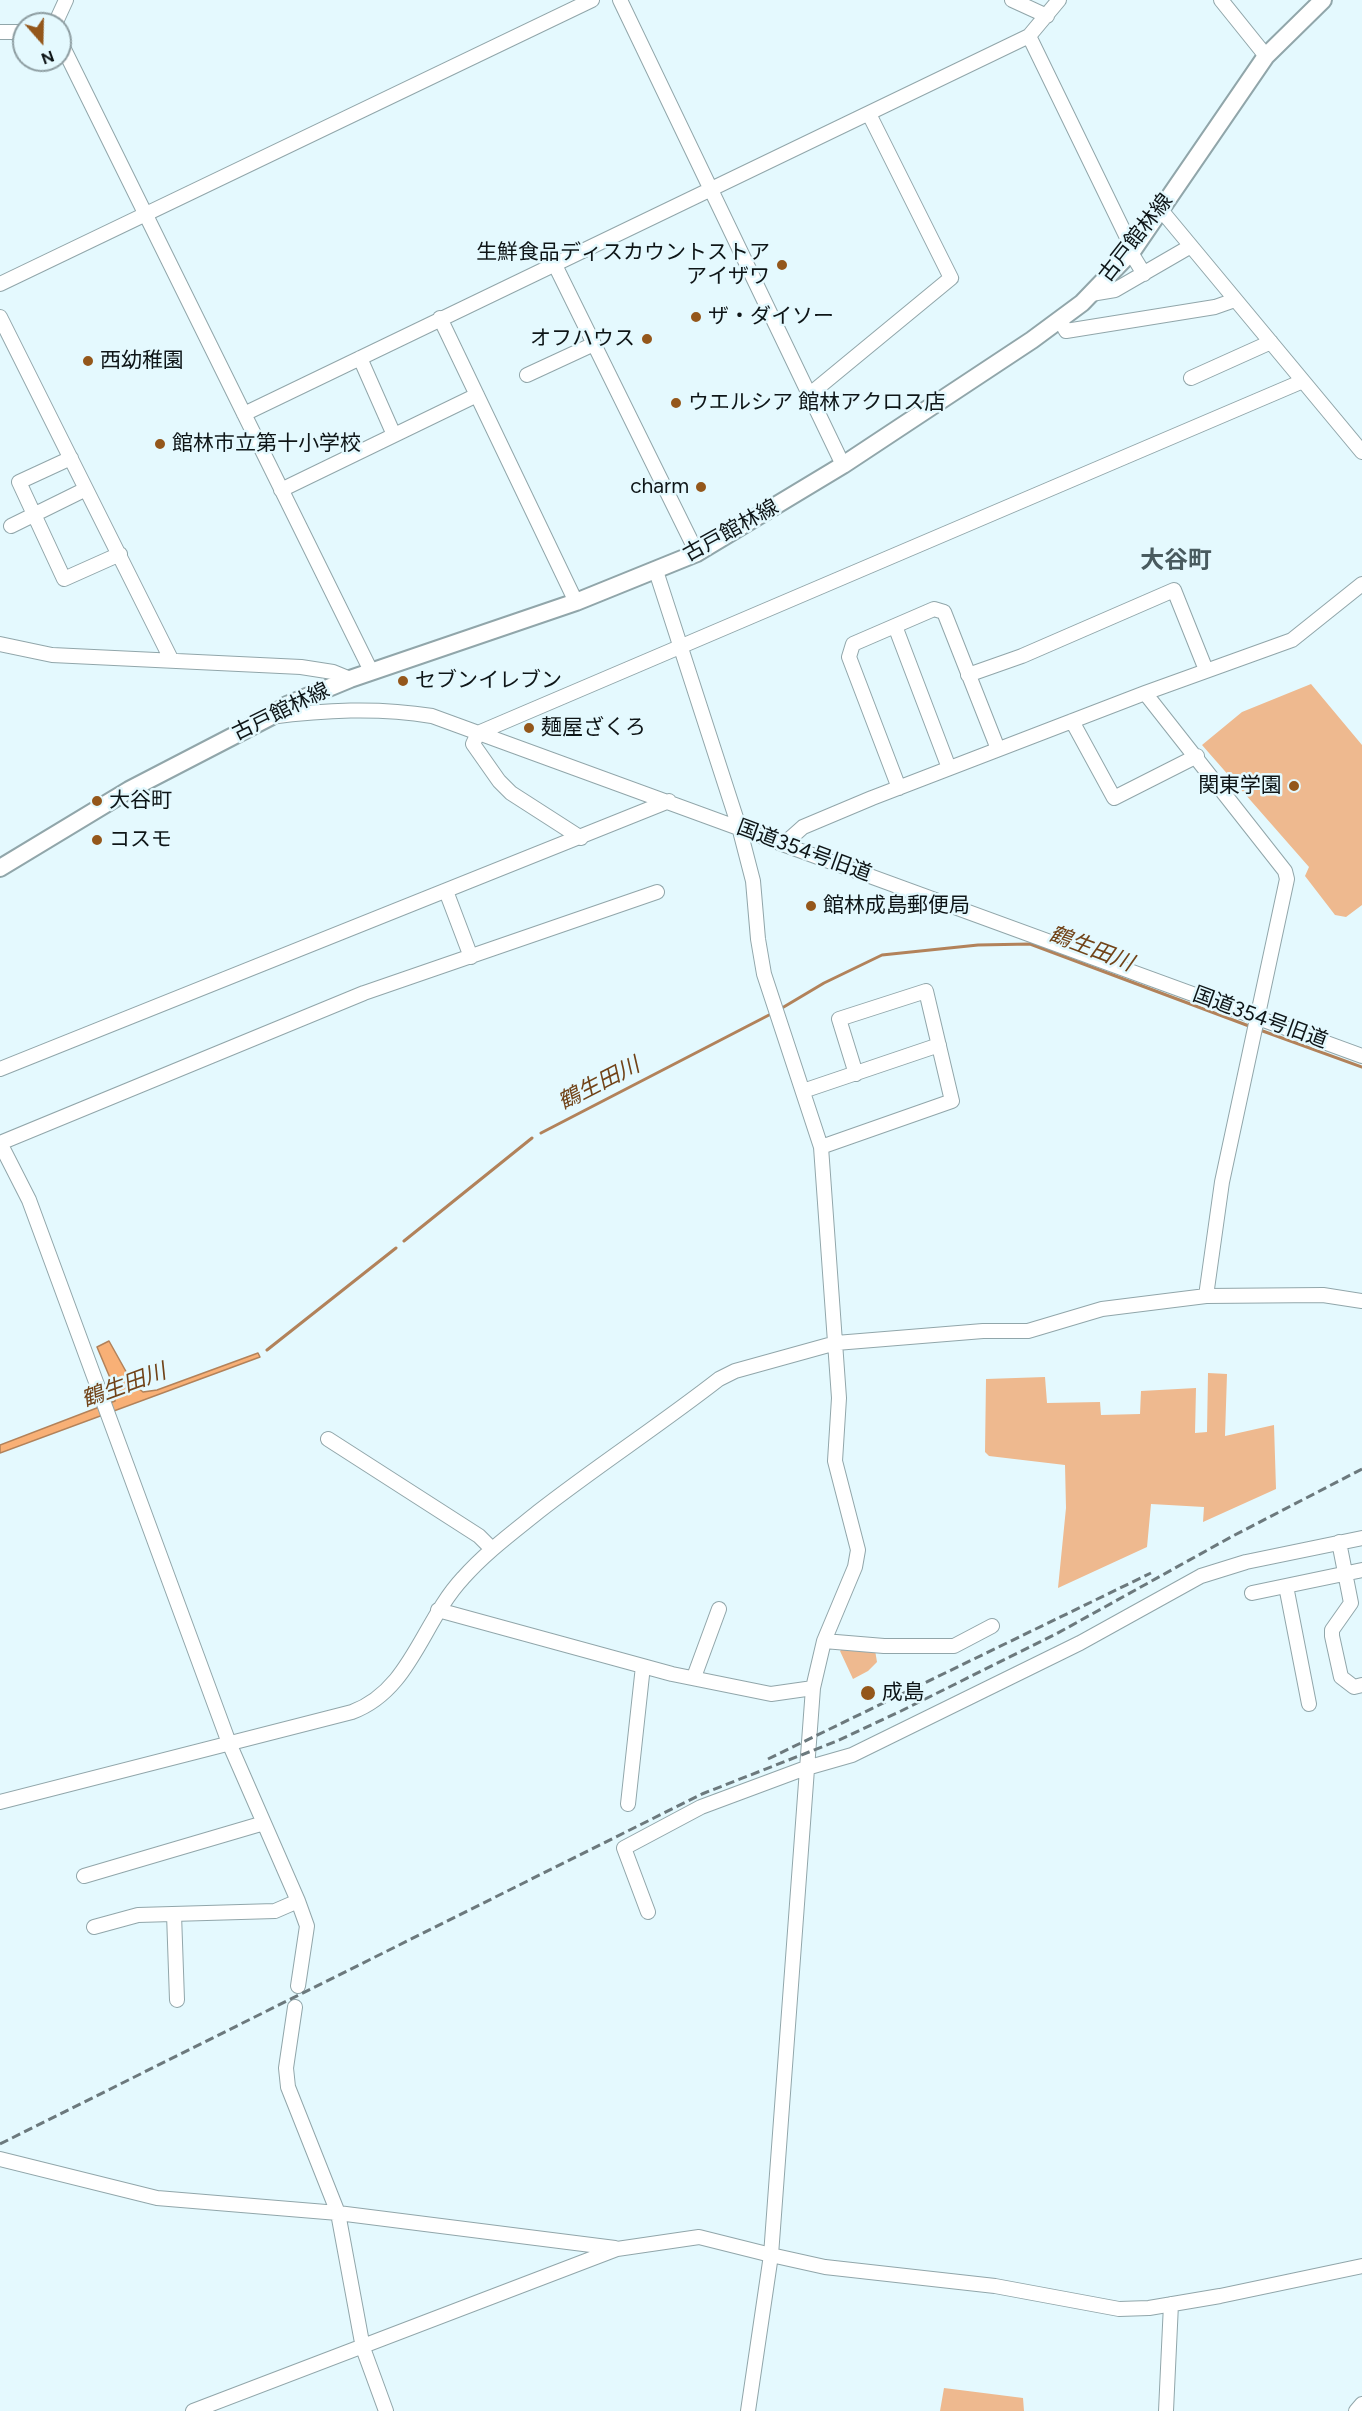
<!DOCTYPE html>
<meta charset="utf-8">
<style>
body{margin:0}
#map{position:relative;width:1362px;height:2411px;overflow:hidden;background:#e4f9fe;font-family:Figtree,sans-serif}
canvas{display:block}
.north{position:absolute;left:12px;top:12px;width:60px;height:60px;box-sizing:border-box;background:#e4f9fe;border:2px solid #8e9ea2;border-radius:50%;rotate:160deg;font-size:16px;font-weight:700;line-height:24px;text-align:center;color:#0e1517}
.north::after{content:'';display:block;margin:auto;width:21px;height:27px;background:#94571b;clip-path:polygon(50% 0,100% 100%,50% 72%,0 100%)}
</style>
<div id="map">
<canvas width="1362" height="2411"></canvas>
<div class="north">N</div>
</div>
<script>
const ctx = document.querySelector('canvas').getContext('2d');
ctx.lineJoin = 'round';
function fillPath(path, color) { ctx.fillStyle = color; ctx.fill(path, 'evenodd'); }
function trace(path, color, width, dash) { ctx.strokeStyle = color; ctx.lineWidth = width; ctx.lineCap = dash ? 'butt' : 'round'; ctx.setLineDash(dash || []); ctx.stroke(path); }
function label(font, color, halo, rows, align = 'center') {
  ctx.font = font + ' Figtree,"Noto Sans JP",sans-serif'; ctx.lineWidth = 5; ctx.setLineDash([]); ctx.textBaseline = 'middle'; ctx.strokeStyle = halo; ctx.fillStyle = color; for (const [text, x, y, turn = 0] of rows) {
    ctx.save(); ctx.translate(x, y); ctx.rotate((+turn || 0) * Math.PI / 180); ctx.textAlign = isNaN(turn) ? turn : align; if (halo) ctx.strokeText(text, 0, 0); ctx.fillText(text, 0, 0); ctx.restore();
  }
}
fillPath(new Path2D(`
 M1311 684 1362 745V905L1346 917 1335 915 1305 876 1309 867 1202 745 1242 712Z
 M1208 1373 1227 1374 1225 1436 1274 1425 1276 1489 1203 1522 1204 1507 1151 1504 1147 1547 1058 1588 1066 1508 1065 1465 989 1456 985 1452 986 1379 1045 1377 1047 1403 1100 1402 1101 1415 1140 1414 1141 1391 1196 1388 1195 1433 1207 1432Z
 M842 1649 875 1650 877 1662 868 1671 853 1679 840 1651Z
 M944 2388 1023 2398 1024 2411H940Z`), '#eeb98f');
const water = new Path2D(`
 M109 1341 133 1384 143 1392 157 1390 258 1353 260 1357 0 1453V1445L115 1401 116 1392 97 1347Z`);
fillPath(water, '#f8b076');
trace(water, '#b2825a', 1.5);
trace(new Path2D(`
 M782 1008 824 983 882 955 978 945 1030 944 1249 1026
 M1260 1030 1362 1067
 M541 1133 769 1015
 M404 1241 532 1138
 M267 1350 396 1248`), '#b2825a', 3);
const minor = new Path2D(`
 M620 0 843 465
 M1012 0 1047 16
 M1221 0 1266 56
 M55 24 66 0
 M0 32H24
 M1029 36 1133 250V256L1144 274
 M60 41 371 671
 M1161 210 1362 452
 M555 265 697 553
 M0 284 592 0
 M1091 294 1115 290 1191 246
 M0 317 171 659
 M440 318 576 602
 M1060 320 1066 331 1215 307 1235 300
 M360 358 394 435
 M527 375 594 344
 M1191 378 1271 342
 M809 395 951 278 869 114
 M244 414 1029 36 1059 0
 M71 458 19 482 64 579 120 554
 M281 490 477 395
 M11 526 86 489
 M895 626 949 768
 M0 644 52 655 301 667 333 672 350 679
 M968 675 1022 656 1174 590 1206 670
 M1145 693 1285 871 1287 879 1222 1182 1206 1296
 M270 717C324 710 377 707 432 716L1362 1056
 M1072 721 1114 798 1197 756
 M899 788 849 657 853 644 934 609 944 612 998 749
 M581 838 511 793 499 781 473 744 478 733 1303 381
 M785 843 803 827 872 798 1145 693 1292 640 1362 584
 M446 891 471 957
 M0 1069 669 801
 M803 1091 939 1045
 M0 1143 29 1200 229 1743 298 1901 307 1926 298 1986
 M0 1143 364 993 657 892
 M821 1147 952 1101 926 991 839 1019 856 1074
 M328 1439 479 1536 492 1549
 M1339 1542 1351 1603 1332 1630V1636L1341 1677 1354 1687 1362 1685
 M1286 1586 1309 1704
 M1252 1593 1362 1570
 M438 1610 672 1674 771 1694 813 1688 824 1641 855 1567 858 1550 835 1461 839 1398 821 1147 764 974 758 939 753 881 739 827 656 571
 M824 1641 884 1646H954L992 1626
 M694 1677 719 1609
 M813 1688 771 2255 825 2267 995 2286 1119 2309 1149 2308 1220 2296 1362 2266
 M0 1802 352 1712C411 1690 422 1622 463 1578 485 1553 512 1533 538 1512 597 1466 660 1425 719 1379L735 1371 836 1343 983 1331H1028L1102 1309 1206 1296 1323 1295 1362 1301
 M628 1804 643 1666
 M84 1876 264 1823
 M648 1912 624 1848 701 1807 803 1769 852 1755 1080 1643 1201 1576 1246 1562 1362 1538
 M174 1914 177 2000
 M94 1927 138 1915 275 1911 298 1901
 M295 2007 286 2068 288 2087 338 2213 363 2348 386 2411
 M0 2159 157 2198 338 2213 615 2248
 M193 2411 617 2249 699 2237 771 2255 748 2411
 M1166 2411 1171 2304
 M1356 2411 1362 2404`);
const major = new Path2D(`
 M0 868 129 790 270 717 287 705 350 679 576 602 697 553 843 465 1032 340 1082 303 1133 250 1266 56 1323 0`);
trace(minor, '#91a6aa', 16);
trace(major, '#91a6aa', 20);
trace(minor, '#fff', 14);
trace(major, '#fff', 16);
trace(new Path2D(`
 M768 1759 1151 1573
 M0 2144 702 1794 837 1741 901 1711 1056 1634 1231 1537 1362 1469`), '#6c797d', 3, [9, 4.5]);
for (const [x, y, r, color] of [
 [782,265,6,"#94571b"],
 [696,317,6,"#94571b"],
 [647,339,6,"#94571b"],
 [88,361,6,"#94571b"],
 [676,403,6,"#94571b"],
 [160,444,6,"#94571b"],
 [701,487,6,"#94571b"],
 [403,681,6,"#94571b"],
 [529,728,6,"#94571b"],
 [1294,786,6,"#94571b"],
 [97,801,6,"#94571b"],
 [97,840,6,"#94571b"],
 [811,906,6,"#94571b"],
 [868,1693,8,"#94571b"]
]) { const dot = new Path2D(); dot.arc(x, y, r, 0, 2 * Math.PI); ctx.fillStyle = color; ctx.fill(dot); trace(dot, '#e4f9fe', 2); }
label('21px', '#0e1517', '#e4f9fe', [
 ["古戸館林線",1136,238,-52],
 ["古戸館林線",731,531,-29],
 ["古戸館林線",281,712,-26],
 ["国道354号旧道",804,851,20],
 ["国道354号旧道",1260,1018,20]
]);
label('21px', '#0e1517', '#e4f9fe', [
 ["生鮮食品ディスカウントストア",770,253,"right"],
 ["アイザワ",770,277,"right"],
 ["ザ・ダイソー",708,317],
 ["オフハウス",635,339,"right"],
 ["西幼稚園",100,361],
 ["ウエルシア 館林アクロス店",688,403],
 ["館林市立第十小学校",172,444],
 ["charm",689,487,"right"],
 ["セブンイレブン",415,681],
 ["麺屋ざくろ",541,728],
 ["関東学園",1282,786,"right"],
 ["大谷町",109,801],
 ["コスモ",109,840],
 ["館林成島郵便局",823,906],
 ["成島",882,1693]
], 'left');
label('italic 22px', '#714318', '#e4f9fe', [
 ["鶴生田川",1091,949,21],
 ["鶴生田川",599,1084,-27],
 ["鶴生田川",124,1386,-20]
]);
label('bold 24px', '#495b5f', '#e4f9fe', [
 ["大谷町",1176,561]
]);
</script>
